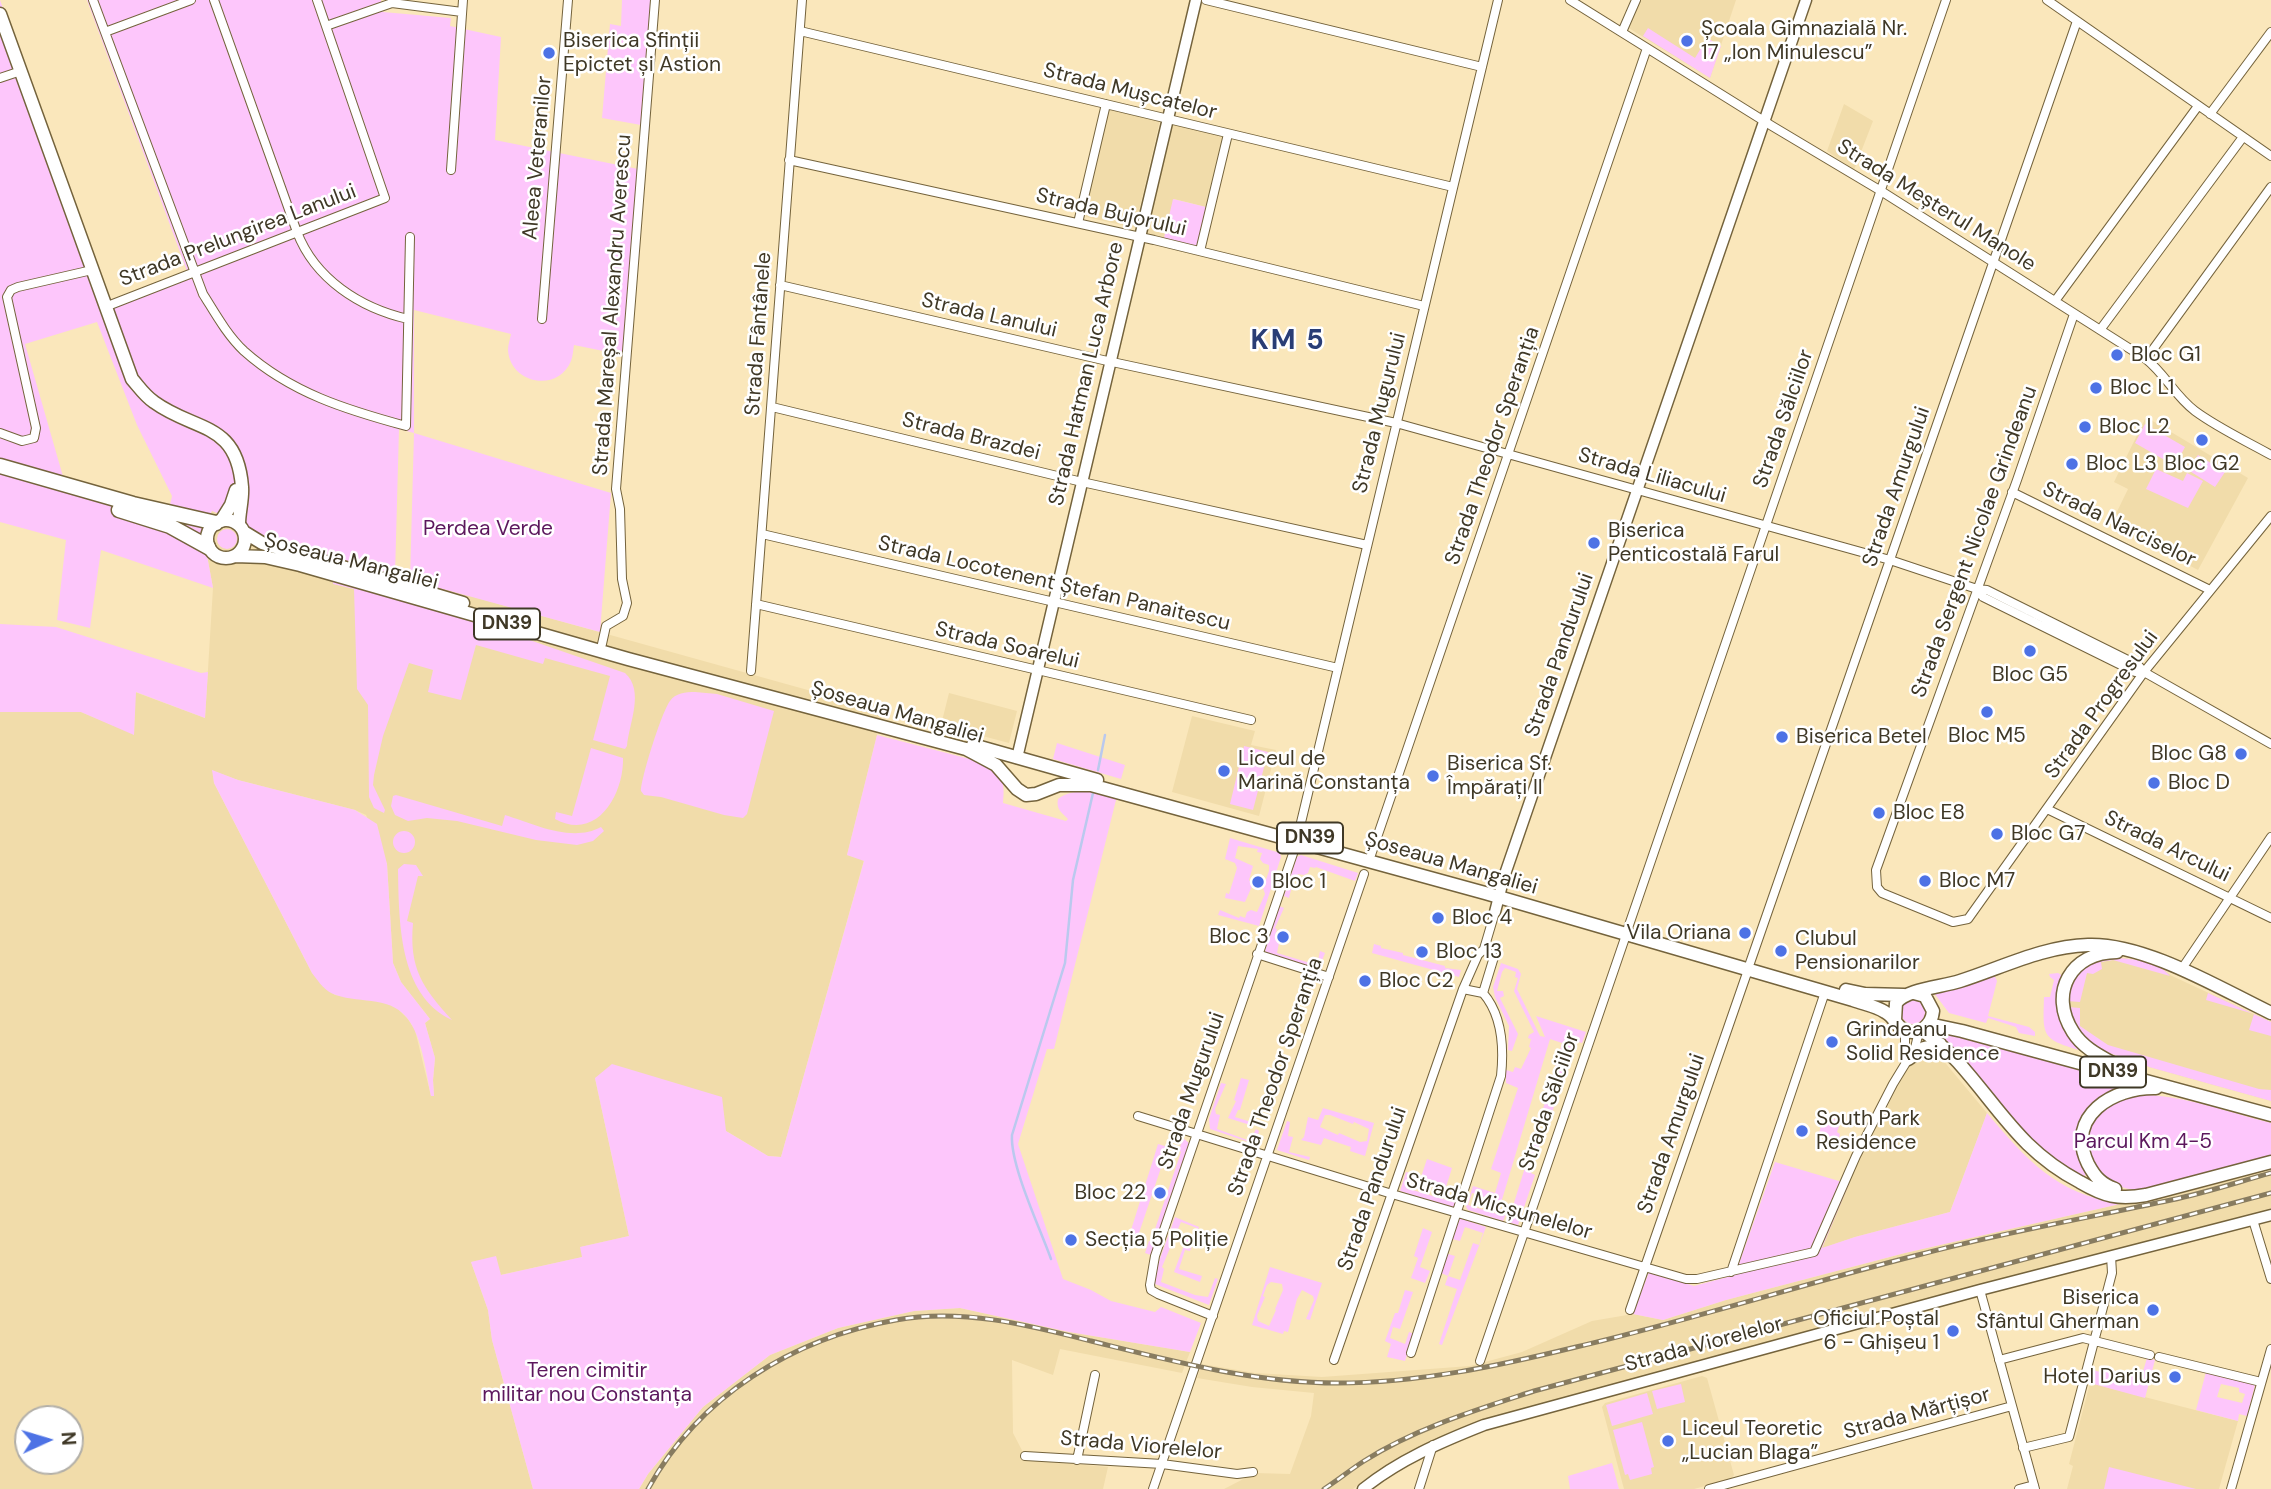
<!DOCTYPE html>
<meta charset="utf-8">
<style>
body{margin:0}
#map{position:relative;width:2271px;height:1489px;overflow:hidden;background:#fae7bb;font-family:"DM Sans",sans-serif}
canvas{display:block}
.north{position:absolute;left:14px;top:1405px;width:70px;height:70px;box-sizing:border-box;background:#fff;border:2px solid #b2afa8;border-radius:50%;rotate:86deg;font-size:19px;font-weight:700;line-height:28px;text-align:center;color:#3f3826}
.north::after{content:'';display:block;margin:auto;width:24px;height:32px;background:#4d72e5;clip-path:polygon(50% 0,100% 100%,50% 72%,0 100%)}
</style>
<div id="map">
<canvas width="2271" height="1489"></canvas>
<div class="north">N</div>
</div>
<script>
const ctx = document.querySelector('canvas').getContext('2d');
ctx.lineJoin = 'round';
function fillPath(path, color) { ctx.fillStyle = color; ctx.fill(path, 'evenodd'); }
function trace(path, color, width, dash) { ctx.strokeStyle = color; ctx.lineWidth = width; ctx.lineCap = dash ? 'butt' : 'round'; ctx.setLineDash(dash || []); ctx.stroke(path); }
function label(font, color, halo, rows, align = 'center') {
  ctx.font = font + ' "DM Sans",sans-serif'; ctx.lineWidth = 5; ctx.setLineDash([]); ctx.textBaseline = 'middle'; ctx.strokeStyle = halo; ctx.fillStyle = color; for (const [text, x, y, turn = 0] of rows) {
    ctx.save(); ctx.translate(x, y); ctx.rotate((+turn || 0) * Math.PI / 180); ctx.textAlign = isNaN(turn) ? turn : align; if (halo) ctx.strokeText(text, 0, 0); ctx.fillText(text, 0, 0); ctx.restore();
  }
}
fillPath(new Path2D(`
 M1639 0H1736L1710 78 1627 27Z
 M1844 104 1873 121 1854 170 1827 151Z
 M1109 108 1160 120 1135 228 1086 217 1084 213Z
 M1172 123 1223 135 1206 207 1174 199 1164 238 1146 234Z
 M2146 417 2248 478 2198 570 2111 524 2128 489 2114 482Z
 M212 511 245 524 260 535 395 575 883 711 847 855 864 860 781 1157 768 1156 726 1131 595 1078 629 1236 581 1247 583 1257 500 1275 496 1257 471 1262 488 1310 492 1340 533 1489H0V712H81L134 734 135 692 205 718 213 588 202 528ZM213 771 238 780 355 810 366 815 387 864 393 963 401 982 430 1019 425 1023 435 1058 433 1080 434 1095 431 1096 415 1030 408 1019 396 1007 379 1001 335 995 312 973 214 783ZM28 1419H70V1461H28Z
 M949 693 1017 711 1009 743 941 725Z
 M1192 716 1255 731 1251 745 1276 750 1259 816 1172 792Z
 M2125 958 2161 967 2170 975 2271 1022V1101L2149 1067 2141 1062 2109 1053 2086 1039 2068 1007 2074 978 2099 960Z
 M1932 1051 1937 1053 1987 1113 1950 1212 1855 1237 1821 1249 1853 1173 1912 1059Z
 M2271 1166V1208L1482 1420 1448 1433 1414 1451 1374 1473 1353 1489H1224L1255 1473 1290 1474 1311 1416 1314 1393 1252 1387 1197 1378 1202 1364 1255 1373 1322 1377 1470 1366 1522 1352 1592 1321 1633 1314 1663 1320 1726 1300 1905 1253 2120 1204Z
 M960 1308 1069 1332 1190 1352 1182 1373 1060 1349 1053 1375 1012 1360 1013 1433 1027 1460 1108 1467 1103 1489H639L648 1474 703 1407 770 1355 838 1328 914 1311Z
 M1702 1376 1707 1378 1734 1475 1731 1479 1694 1489H1624L1602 1407 1605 1403Z
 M2090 1383 2238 1421 2219 1489H2067L2073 1466 2069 1464Z`), '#f1dcaa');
fillPath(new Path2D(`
 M0 0 109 305 187 271 87 0H381L383 12 451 18 450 26 501 37 495 140 638 169 623 355 574 345C573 350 573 356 571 361 558 393 510 384 508 350 508 345 510 339 511 334L414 310V433L611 493 600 632 410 580 414 433 399 429 395 575 260 535 249 529 244 524 212 511 202 528 213 588 101 550 90 628 57 620 66 540 0 522ZM97 322 137 425 172 496 170 505 64 480 25 344Z
 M622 0H651L641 125 602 118 610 24 621 26Z
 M1648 28 1695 58 1707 38 1721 46 1710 78 1643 36Z
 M1173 199 1206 207 1197 246 1164 238Z
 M2145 424 2185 447 2175 466 2135 443Z
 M2198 455 2225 472 2215 487 2188 470Z
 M2156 469 2183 481 2187 473 2203 481 2188 508 2146 489Z
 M217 539a10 10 0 1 1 20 0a10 10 0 1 1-20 0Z
 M333 581 486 625 625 673C645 691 629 723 627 746L625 749 593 740 610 676 545 658 543 664 476 645 461 700 428 692 433 670 409 663 383 736 374 775 373 785 385 810 384 813 374 808 369 797 368 705 357 689 354 589 333 584Z
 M0 624 56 627 201 673 208 672 205 718 136 692 134 735 81 712H0Z
 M695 692 717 694 774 711 747 814 743 818 724 815 661 797 644 795 641 791C641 778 662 711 670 701 675 693 686 692 695 692Z
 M877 735 989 764C1003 779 1005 782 1003 803L1066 821 1068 819C1061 812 1056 809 1058 799 1074 786 1098 793 1117 796L1054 1049H1047L1018 1144 1063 1279 1091 1290 1111 1301 1155 1312 1161 1307 1201 1323 1190 1352 1069 1332 960 1308 914 1311 838 1328 770 1355 703 1407 648 1474 639 1489H533L492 1340 488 1310 471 1262 496 1256 501 1275 582 1257 580 1247 629 1236 595 1078 612 1064 722 1097 726 1131 768 1156 781 1157 864 861 847 855Z
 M1057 743 1125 765 1121 779 1053 759Z
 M1244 746 1268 752 1253 810 1230 804Z
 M591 748 623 758C624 794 597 842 555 819L556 812 572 816Z
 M212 770 238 780 355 810 377 824 387 864 393 963 401 982 430 1019 425 1023 435 1058 433 1080 434 1096H431C426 1073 423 1042 410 1022 393 995 362 1004 336 995 325 992 319 982 312 973L214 783Z
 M396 795 502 826 505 815C534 824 572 843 601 827L604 831 593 841 577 845 536 840 457 821 427 818 408 821 395 815 391 806 393 796Z
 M393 842a11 11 0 1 1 22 0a11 11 0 1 1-22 0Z
 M1230 838 1280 853 1281 857 1259 926 1218 915 1220 910 1239 918 1240 916 1245 918 1247 912 1251 910 1257 912 1265 894 1263 888 1269 871V865L1263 863 1260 859 1262 853 1257 852 1258 849 1238 846 1235 858 1253 866 1249 880 1253 884 1245 902 1225 898 1226 893 1229 894 1237 868 1235 863 1225 859Z
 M1301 855 1358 873 1355 881 1316 867 1315 868 1310 867 1308 873 1304 875 1298 874 1296 878H1294L1289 898 1284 896 1297 857Z
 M404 864 416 865 423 876H418L407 921 413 923C409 968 422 987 452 1020 398 995 399 920 398 869Z
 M1279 906 1284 908 1275 928 1277 929 1275 936 1280 938 1277 953 1317 965 1320 951 1325 953 1318 971 1268 954 1265 951Z
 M1374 944 1381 946V948L1403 953V955L1445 966V968L1461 970 1459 977 1372 953Z
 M2109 958C2128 958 2158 960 2170 976L2113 960 2101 962 2102 969 2093 974 2087 973 2080 1002 2067 1001C2070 977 2085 964 2109 958Z
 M1501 963 1518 969 1521 974 1517 989 1540 1036 1545 1037 1536 1016 1586 1032 1582 1043 1575 1041 1549 1122 1540 1119 1562 1043 1550 1039 1501 1203 1472 1193 1468 1205 1497 1214 1499 1209 1507 1211 1503 1221 1468 1210 1466 1207 1473 1186 1495 1193 1501 1173 1491 1169 1518 1088 1506 1083V1070L1513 1072 1515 1067 1521 1069 1531 1048 1529 1047 1531 1039 1528 1038 1529 1035 1534 1032 1514 991 1518 978 1515 977 1516 972 1505 968 1502 972 1497 991H1503L1504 996 1500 998 1518 1034 1512 1051 1508 1050 1509 1026 1495 997 1493 987Z
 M1993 973 1997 981 1988 1016 2029 1027 2035 1032V1036L2019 1033 2016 1027 1988 1018 1986 1023 1949 1013 1934 993Z
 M2058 973 2063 976 2058 994 2081 1047 2079 1050C2041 1039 2043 1035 2044 997H2050L2054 980 2050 977 2049 974Z
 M2208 993 2271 1022V1036L2249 1030 2254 1014 2206 1000Z
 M1901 1012a12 12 0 1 1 24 0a12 12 0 1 1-24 0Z
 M2068 1007 2080 1008V1026L2108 1045 2259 1089 2271 1090V1101L2149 1067C2138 1060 2125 1058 2112 1054 2089 1047 2076 1029 2068 1007Z
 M1954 1034 2136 1083 2108 1093 2089 1108 2082 1118 2080 1159 2086 1173 2084 1178 2040 1150 1940 1038Z
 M1241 1078 1249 1080 1240 1110H1238L1235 1117 1251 1122 1250 1125 1228 1118 1236 1101 1234 1100Z
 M1221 1083 1226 1084 1215 1109 1216 1114 1220 1115 1217 1129 1250 1141 1256 1129 1259 1131 1255 1144 1210 1129 1209 1119Z
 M2132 1095C2179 1093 2226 1112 2271 1123V1160C2245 1166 2218 1173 2192 1180 2175 1184 2157 1190 2139 1190 2105 1190 2078 1154 2093 1122 2100 1106 2117 1101 2132 1095Z
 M1323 1108 1374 1123 1365 1156 1350 1151 1351 1147 1324 1138 1321 1145 1301 1140 1304 1137 1308 1117 1318 1120ZM1325 1115H1330L1353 1124 1354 1122 1369 1129 1367 1141 1360 1142 1339 1133 1338 1135 1320 1127Z
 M1987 1113C2027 1160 2055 1193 2120 1204L1905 1253 1726 1300 1663 1320 1633 1314 1649 1272 1694 1286 1735 1275 1775 1162 1849 1184 1822 1248 1855 1237 1950 1212Z
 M1824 1116 1841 1121 1837 1132 1840 1134 1838 1142 1818 1136Z
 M1287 1121 1290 1122 1288 1136 1293 1137 1289 1152 1310 1157 1309 1160 1277 1150Z
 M1536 1132 1543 1134 1531 1173 1535 1175 1518 1225 1508 1222Z
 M1183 1138 1189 1143 1151 1255 1145 1253 1149 1241H1151L1181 1152 1179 1150Z
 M1158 1144 1168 1147 1138 1236 1132 1235 1127 1247 1126 1246Z
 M1427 1159 1452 1168 1446 1187 1420 1180Z
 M1406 1172 1410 1173 1406 1188 1453 1202 1458 1187 1462 1188 1455 1209 1400 1191Z
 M1175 1217 1199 1227 1190 1251 1185 1250 1179 1269 1202 1276 1200 1282 1174 1272 1187 1237 1193 1239 1197 1228 1181 1222 1162 1267 1164 1269 1161 1282 1195 1295 1208 1297 1215 1278 1218 1279 1209 1305 1155 1284 1157 1267Z
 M1459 1218 1486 1227 1442 1345 1439 1344 1457 1289 1445 1285 1448 1276 1441 1273 1448 1254 1455 1256 1448 1276 1460 1280 1473 1243 1479 1245 1483 1233 1465 1227 1460 1241 1452 1239Z
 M1423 1228 1432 1232 1420 1267 1430 1271 1425 1283 1411 1278 1418 1258 1414 1256Z
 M1270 1267 1322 1283 1310 1320 1306 1319 1314 1300 1313 1296 1302 1290 1297 1299 1288 1332 1284 1331 1283 1334 1252 1325ZM1271 1282 1282 1284 1283 1290 1275 1309 1276 1310 1269 1326 1258 1321 1257 1316 1265 1297 1263 1296 1267 1285Z
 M1405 1290 1413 1292 1400 1329 1393 1327 1390 1338 1405 1344 1409 1332 1414 1334 1405 1361 1387 1357 1391 1344 1385 1341 1395 1313H1398Z
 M2147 1358 2155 1360 2145 1398 2090 1383 2093 1370 2100 1372 2101 1368 2141 1378Z
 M2206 1372 2255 1385 2247 1416 2239 1414 2238 1421 2196 1410ZM2221 1384 2239 1388V1392L2245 1394 2242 1403 2217 1397Z
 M1681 1384 1685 1402 1657 1409 1652 1391Z
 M1647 1393 1653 1414 1612 1426 1606 1405Z
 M1642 1422 1654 1467 1651 1468 1652 1474 1630 1480 1628 1474 1625 1475 1613 1430Z
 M1612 1463 1619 1489H1570L1568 1476Z
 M2109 1467 2196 1489H2104Z`), '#fdc6fb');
trace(new Path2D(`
 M1098 770 1105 735
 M1051 1259C1040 1228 1010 1165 1012 1135L1065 963 1073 880 1093 793`), '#bac9ee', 2.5);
const minor = new Path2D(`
 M93 0 203 294C215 313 227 335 244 351 291 393 347 410 406 426L410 237
 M214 0 297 232C315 279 360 308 408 319
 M1206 0 1482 67
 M1570 0 1772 126 1881 191 2146 359C2165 374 2175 396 2195 411 2218 428 2246 441 2271 455
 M2047 0 2271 156
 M326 26 392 3 462 12
 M800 31 1453 187
 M105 32 191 0
 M1622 32 1636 0
 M0 78 21 71
 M2210 114 2271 32
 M789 160 1154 240 1424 306
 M451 170 463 0
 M1078 223 1106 104
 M1200 251 1228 134
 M780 285 1103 360 1396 423 1890 560 1977 589 1987 590 2138 665 2144 672
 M2055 301 2198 106
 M105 307 385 198 317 0
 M2074 314 2017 480 1876 870 1877 887 1882 893 1953 922 1968 919 2144 672 2271 516
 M542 319 568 0
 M2100 330 2243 137
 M2146 359 2271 187
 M772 407 1082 482 1367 545
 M0 433 22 441 34 438 36 428 7 297 11 290 18 287 92 270
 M2012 492 2210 590
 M762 534 1338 668
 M1977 589 1983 597 2135 672H2144L2271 744
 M756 604 1251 720
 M602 644 606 626 623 616 627 603 622 579 620 509 616 489 655 0
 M751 671 802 0
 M2047 809 2271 918
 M1298 835 1498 0
 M1371 855 1647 48
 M1628 928 1946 0
 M1257 954 1329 977
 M1750 963 2077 21
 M2181 970 2271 837
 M1463 989 1483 993
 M1905 1030V1061
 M1138 1116 1392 1194 1686 1279H1697L1814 1252 1856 1156 1893 1084 1915 1048 1919 1031
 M2253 1220 2271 1279
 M1731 1272 1825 992
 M1980 1290 2035 1489
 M1630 1310 1748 970
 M1213 1316 1158 1294 1151 1290 1150 1285 1155 1256 1297 842
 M1411 1353 1501 1076C1504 1048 1502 1015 1483 993L1494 957 1484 949
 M2159 1357 2261 1382
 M1334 1360 1463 989 1478 955 1484 949 1495 912
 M1999 1360 2083 1338 2150 1355
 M1480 1361 1626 935
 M2023 1448 2069 1437 2112 1273 2111 1256
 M1025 1456 1162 1464 1237 1474 1253 1472
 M1077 1460 1095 1375
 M1153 1489 1364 874
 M1419 1489 1433 1445
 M1709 1489 2012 1406
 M2019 1489 2034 1485
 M2231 1489 2271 1349`);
const tertiary = new Path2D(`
 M1017 758 1196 0
 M1495 912 1504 877 1806 0
 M1363 1489C1399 1460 1441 1442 1484 1425L1980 1290 2271 1215`);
const secondary = new Path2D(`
 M0 14 132 379C139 387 145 396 154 402 195 432 237 421 242 487 243 499 239 512 239 524
 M221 521 231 505 236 490`);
const primary = new Path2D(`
 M207 539a19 19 0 1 1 38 0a19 19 0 1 1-38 0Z
 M244 532 262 543 463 603
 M235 556 265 557 300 565 628 659 966 749 996 765 1017 789 1026 795 1036 794 1059 785H1091L1485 893 1853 1000C1864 1004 1876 1006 1885 1012 1893 1016 1895 1023 1901 1028 1916 1039 1932 1026 1933 1011L1925 996 1914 993
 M973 745 1097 780
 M1846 990 1865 994 1904 995
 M1895 1020 1896 1003C1906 989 1942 987 1960 981 2001 968 2044 946 2088 945 2145 943 2219 988 2271 1013
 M1929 1024 1962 1031 2271 1115
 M1922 1030C1935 1040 1947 1050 1958 1062 2001 1110 2020 1150 2080 1182 2104 1196 2118 1200 2146 1195L2271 1162
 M1908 1059 1924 1048 1940 1044
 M2116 1065C2100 1056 2083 1048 2073 1032 2048 993 2071 952 2117 952
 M2115 1189C2101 1184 2095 1177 2088 1164 2065 1116 2113 1087 2156 1088`);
const trunk = new Path2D(`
 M0 466 133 504 216 523
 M119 510 170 526 208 547`);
trace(minor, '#74633c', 10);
trace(tertiary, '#74633c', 13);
trace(secondary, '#74633c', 15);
trace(primary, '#74633c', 15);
trace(trunk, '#74633c', 17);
trace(minor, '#fff', 8);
trace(tertiary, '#fff', 10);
trace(secondary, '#fff', 12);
trace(primary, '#fff', 12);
trace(trunk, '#fff', 14);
const rail = new Path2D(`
 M648 1489C699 1396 793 1338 896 1320 962 1308 1028 1325 1091 1341 1172 1361 1254 1383 1338 1383 1418 1383 1498 1366 1576 1347 1691 1320 1803 1284 1918 1255 2001 1233 2087 1218 2171 1200 2205 1193 2238 1182 2271 1173
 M1324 1489C1338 1480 1350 1470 1364 1461 1416 1428 1476 1410 1534 1391L2271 1193`);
trace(rail, '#887c60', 5);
trace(rail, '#fff', 2.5, [8]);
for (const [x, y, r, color] of [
 [1687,41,7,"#4d72e5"],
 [549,53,7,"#4d72e5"],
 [2117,355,7,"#4d72e5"],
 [2096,388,7,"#4d72e5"],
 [2085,427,7,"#4d72e5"],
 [2202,440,7,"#4d72e5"],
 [2072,464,7,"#4d72e5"],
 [1594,543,7,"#4d72e5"],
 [2030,651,7,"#4d72e5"],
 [1987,712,7,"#4d72e5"],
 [1782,737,7,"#4d72e5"],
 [2241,754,7,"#4d72e5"],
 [1224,771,7,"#4d72e5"],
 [1433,776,7,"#4d72e5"],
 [2154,783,7,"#4d72e5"],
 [1879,813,7,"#4d72e5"],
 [1997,834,7,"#4d72e5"],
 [1925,881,7,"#4d72e5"],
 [1258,882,7,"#4d72e5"],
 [1438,918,7,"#4d72e5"],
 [1745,933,7,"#4d72e5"],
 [1283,937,7,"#4d72e5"],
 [1781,951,7,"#4d72e5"],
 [1422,952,7,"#4d72e5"],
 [1365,981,7,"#4d72e5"],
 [1832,1042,7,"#4d72e5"],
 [1802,1131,7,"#4d72e5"],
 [1160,1193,7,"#4d72e5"],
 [1071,1240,7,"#4d72e5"],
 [2153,1310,7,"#4d72e5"],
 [1953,1331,7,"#4d72e5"],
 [2175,1377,7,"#4d72e5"],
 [1668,1441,7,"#4d72e5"]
]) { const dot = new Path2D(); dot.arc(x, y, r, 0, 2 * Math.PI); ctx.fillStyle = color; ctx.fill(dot); trace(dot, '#fff', 2.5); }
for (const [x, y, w] of [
 [507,624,66],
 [1310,838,66],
 [2113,1072,66]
]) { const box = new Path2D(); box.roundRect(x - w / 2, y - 15.5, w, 31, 5); ctx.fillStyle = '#fff'; ctx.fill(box); trace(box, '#3f3826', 2); }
label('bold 19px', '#3f3826', null, [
 ["DN39",507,624],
 ["DN39",1310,838],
 ["DN39",2113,1072]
]);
label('21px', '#3f3826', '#fff', [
 ["Școala Gimnazială Nr.",1701,29],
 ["17 „Ion Minulescu”",1701,53],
 ["Biserica Sfinții",563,41],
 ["Epictet și Astion",563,65],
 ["Bloc G1",2131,355],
 ["Bloc L1",2110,388],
 ["Bloc L2",2099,427],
 ["Bloc L3",2086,464],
 ["Bloc G2",2202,464,"center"],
 ["Biserica",1608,531],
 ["Penticostală Farul",1608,555],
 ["Bloc G5",2030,675,"center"],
 ["Bloc M5",1987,736,"center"],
 ["Biserica Betel",1796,737],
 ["Bloc G8",2227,754,"right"],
 ["Liceul de",1238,759],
 ["Marină Constanța",1238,783],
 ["Biserica Sf.",1447,764],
 ["Împărați II",1447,788],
 ["Bloc D",2168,783],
 ["Bloc E8",1893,813],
 ["Bloc G7",2011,834],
 ["Bloc M7",1939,881],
 ["Bloc 1",1272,882],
 ["Bloc 4",1452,918],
 ["Vila Oriana",1731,933,"right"],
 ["Bloc 3",1269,937,"right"],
 ["Clubul",1795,939],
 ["Pensionarilor",1795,963],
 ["Bloc 13",1436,952],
 ["Bloc C2",1379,981],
 ["Grindeanu",1846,1030],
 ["Solid Residence",1846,1054],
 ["South Park",1816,1119],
 ["Residence",1816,1143],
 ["Bloc 22",1146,1193,"right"],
 ["Secția 5 Poliție",1085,1240],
 ["Biserica",2139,1298,"right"],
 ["Sfântul Gherman",2139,1322,"right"],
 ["Oficiul Poștal",1939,1319,"right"],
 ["6 - Ghișeu 1",1939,1343,"right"],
 ["Hotel Darius",2161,1377,"right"],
 ["Liceul Teoretic",1682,1429],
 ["„Lucian Blaga”",1682,1453]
], 'left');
label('21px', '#3f3826', '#fff', [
 ["Strada Mușcatelor",1130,92,14],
 ["Aleea Veteranilor",538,158,-85],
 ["Strada Meșterul Manole",1936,206,32],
 ["Strada Bujorului",1111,213,13],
 ["Strada Prelungirea Lanului",238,236,-21],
 ["Strada Mareșal Alexandru Averescu",613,305,-86],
 ["Strada Lanului",989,316,13],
 ["Strada Fântânele",759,334,-86],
 ["Strada Hatman Luca Arbore",1087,374,-77],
 ["Strada Mugurului",1380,413,-76],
 ["Strada Sălciilor",1784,419,-71],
 ["Strada Brazdei",971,437,14],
 ["Strada Theodor Speranția",1493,446,-71],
 ["Strada Liliacului",1652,476,16],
 ["Strada Amurgului",1897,487,-71],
 ["Strada Narciselor",2119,525,26],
 ["Strada Sergent Nicolae Grindeanu",1975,542,-70],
 ["Șoseaua Mangaliei",351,562,14],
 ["Strada Locotenent Ștefan Panaitescu",1054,584,13],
 ["Strada Soarelui",1007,646,13],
 ["Strada Pandurului",1560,655,-71],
 ["Strada Progresului",2102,705,-54],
 ["Șoseaua Mangaliei",897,713,16],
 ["Strada Arcului",2167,847,26],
 ["Șoseaua Mangaliei",1451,864,16],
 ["Strada Theodor Speranția",1276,1077,-71],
 ["Strada Mugurului",1192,1091,-71],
 ["Strada Sălciilor",1550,1102,-71],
 ["Strada Amurgului",1672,1134,-71],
 ["Strada Pandurului",1373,1189,-71],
 ["Strada Micșunelelor",1499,1207,16],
 ["Strada Viorelelor",1704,1345,-15],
 ["Strada Mărțișor",1917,1414,-15],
 ["Strada Viorelelor",1141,1446,5]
]);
label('21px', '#5c175d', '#fff', [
 ["Perdea Verde",488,529],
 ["Parcul Km 4-5",2143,1142],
 ["Teren cimitir",587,1371],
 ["militar nou Constanța",587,1395]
]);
ctx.letterSpacing = '2px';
label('bold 28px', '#293d75', '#fff', [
 ["KM 5",1288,342]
]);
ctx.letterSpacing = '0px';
</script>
